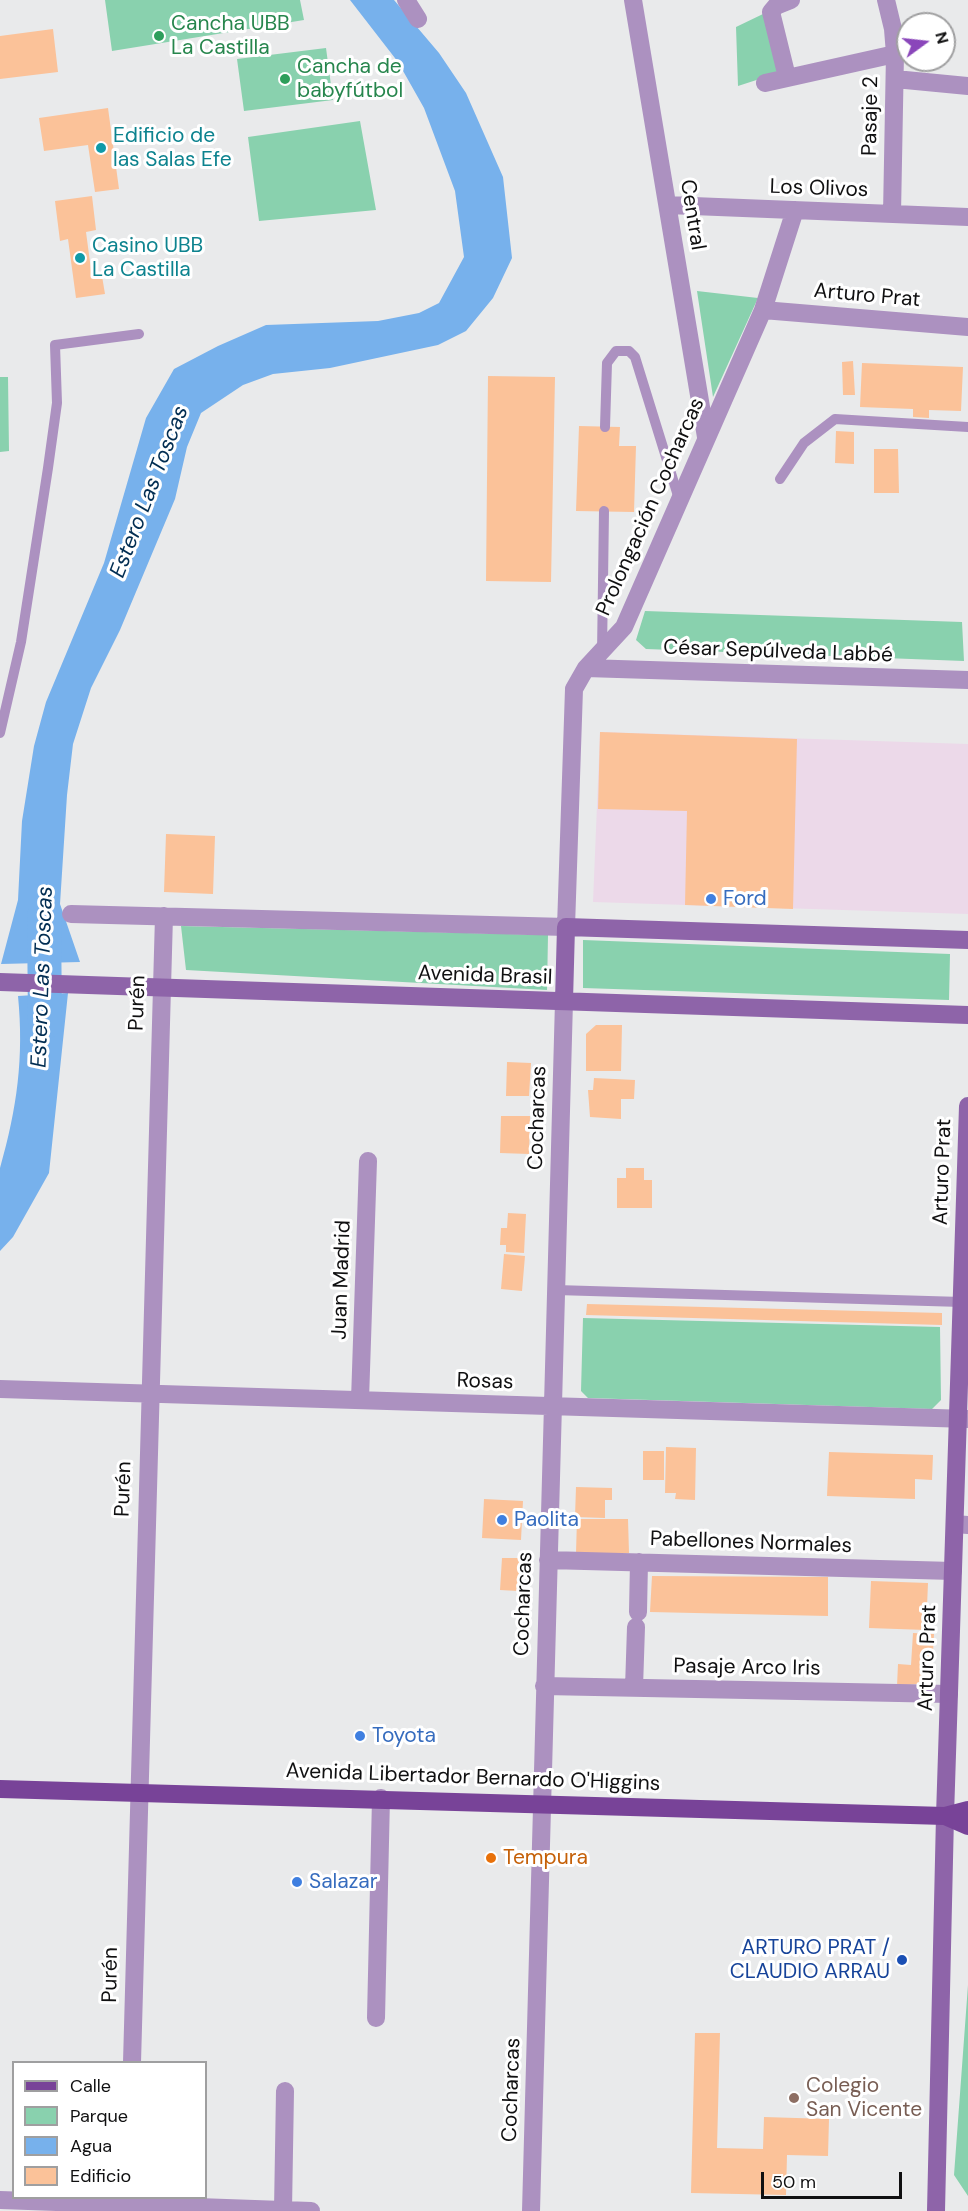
<!DOCTYPE html>
<meta charset="utf-8">
<style>
body{margin:0}
#map{position:relative;width:968px;height:2211px;overflow:hidden;background:#e9eaeb;font-family:"DM Sans",sans-serif}
canvas{display:block}
.legend{position:absolute;left:12px;top:2061px;width:195px;height:138px;box-sizing:border-box;background:#fff;border:2px solid #9f9fa0;margin:0;padding:8px 10px;list-style:none;font-size:18px;color:#101011}
.legend li{display:flex;align-items:center;gap:12px;height:30px}
.legend b{width:30px;border:2px solid #9f9fa0}
.north{position:absolute;left:896px;top:12px;width:60px;height:60px;box-sizing:border-box;background:#fff;border:2px solid #9f9fa0;border-radius:50%;rotate:75deg;font-size:16px;font-weight:700;line-height:24px;text-align:center;color:#101011}
.north::after{content:'';display:block;margin:auto;width:21px;height:27px;background:#8a46ba;clip-path:polygon(50% 0,100% 100%,50% 72%,0 100%)}
.scale{position:absolute;left:761px;top:2172px;width:141px;height:27px;box-sizing:border-box;border:3px solid #101011;border-top:0;padding-left:8px;font-size:18px;line-height:21px;white-space:nowrap;color:#101011;-webkit-text-stroke:4px #fff;paint-order:stroke}
</style>
<div id="map">
<canvas width="968" height="2211"></canvas>
<ul class="legend">
<li><b style="height:8px;background:#784398"></b>Calle</li>
<li><b style="height:16px;background:#89d1ae"></b>Parque</li>
<li><b style="height:16px;background:#77b1ec"></b>Agua</li>
<li><b style="height:16px;background:#fbc299"></b>Edificio</li>
</ul>
<div class="north">N</div>
<div class="scale">50 m</div>
</div>
<script>
const ctx = document.querySelector('canvas').getContext('2d');
ctx.lineJoin = 'round';
function fillPath(path, color) { ctx.fillStyle = color; ctx.fill(path, 'evenodd'); }
function trace(path, color, width, dash) { ctx.strokeStyle = color; ctx.lineWidth = width; ctx.lineCap = dash ? 'butt' : 'round'; ctx.setLineDash(dash || []); ctx.stroke(path); }
function label(font, color, halo, rows, align = 'center') {
  ctx.font = font + ' "DM Sans",sans-serif'; ctx.lineWidth = 6; ctx.setLineDash([]); ctx.textBaseline = 'middle'; ctx.strokeStyle = halo; ctx.fillStyle = color; for (const [text, x, y, turn = 0] of rows) {
    ctx.save(); ctx.translate(x, y); ctx.rotate((+turn || 0) * Math.PI / 180); ctx.textAlign = isNaN(turn) ? turn : align; if (halo) ctx.strokeText(text, 0, 0); ctx.fillText(text, 0, 0); ctx.restore();
  }
}
fillPath(new Path2D(`
 M600 732 968 744V914L593 902Z`), '#ecd9e9');
fillPath(new Path2D(`
 M105 0H300L304 20 112 51Z
 M763 14 778 73 738 86 736 27Z
 M326 48 333 100 244 111 237 59Z
 M360 121 376 210 259 221 248 137Z
 M697 291 758 298 713 397Z
 M0 377H8L9 451 0 452Z
 M645 611 962 622 964 661 646 649 636 640Z
 M181 926 548 935 547 990 186 970Z
 M583 940 950 954 949 1000 583 988Z
 M583 1318 940 1327 941 1400 932 1409 588 1398 581 1391Z
 M968 1985V2196L954 2175Z`), '#89d1ae');
fillPath(new Path2D(`
 M350 0H394L439 53 466 93 503 177 512 258 493 298 466 331 438 345 330 368 273 374 243 385 201 413 187 447 175 499 120 630 91 688 73 744 67 795 60 904 80 962 1 964 18 900 22 821 34 746 46 702 104 563 146 418 174 369 218 346 266 325 378 321 419 313 439 303 464 257 455 191 424 108 398 62Z
 M68 993 49 1173 13 1237 0 1251C0 1230 0 1187 0 1168 17 1108 24 1058 18 996Z`), '#77b1ec');
trace(new Path2D(`
 M44 916 45 1022`), '#77b1ec', 34);
fillPath(new Path2D(`
 M53 29 58 72 0 79V36Z
 M108 108 119 189 95 192 88 145 44 151 39 118Z
 M92 196 96 230 86 232 92 277 102 276 105 294 76 298 68 239 60 241 55 201Z
 M853 361 855 395H843L842 362Z
 M862 363 963 367 961 411 929 410V418L913 417V409L860 407Z
 M488 376 555 377 551 582 486 581Z
 M579 426 620 427 619 446H636L634 512 576 511Z
 M836 431 854 432V464L835 463Z
 M874 449H898L899 493H874Z
 M600 732 797 739 793 909 685 905 687 811 598 809Z
 M166 834 215 836 213 894 164 892Z
 M596 1025H622L621 1071H586V1034Z
 M507 1062 531 1063 529 1096H506Z
 M594 1078 635 1080 634 1099H621V1119L590 1117 588 1090H593Z
 M501 1116H530L529 1154 500 1153Z
 M626 1168H644V1180H652V1208H617V1178H626Z
 M508 1213 526 1214 524 1253 506 1252V1245H500L501 1228H507Z
 M504 1254 525 1256 522 1291 501 1289Z
 M587 1304 942 1313V1325L586 1315Z
 M666 1447 696 1448 695 1500 675 1499 676 1493H665Z
 M643 1451H664V1480H643Z
 M829 1452 933 1455 932 1480 915 1479V1499L827 1496Z
 M576 1487 612 1488V1500H605V1518L575 1517Z
 M484 1499 523 1501 521 1540 482 1538Z
 M577 1519H628L629 1553H576Z
 M502 1558H520L518 1591 500 1590Z
 M652 1576 828 1577V1616L650 1612Z
 M871 1581 928 1583 926 1630 869 1628Z
 M913 1633 934 1634 932 1669H927L926 1683 897 1686 898 1664 911 1665Z
 M695 2033H720L717 2148 763 2149 764 2117 829 2119 828 2156 787 2155 786 2195 691 2193Z`), '#fbc299');
trace(new Path2D(`
 M605 427 607 363 616 351H629L635 357 679 499
 M780 479 804 443 835 419 968 427
 M602 653 604 511
 M0 733 21 642 48 468 57 403 55 345 139 334
 M556 1290 962 1302`), '#ac91c0', 10);
trace(new Path2D(`
 M406 0 418 19
 M633 0 706 437
 M886 0 893 29 895 54 892 214
 M787 77 771 12 776 6 791 0
 M895 79 968 86
 M765 83 895 54
 M668 205 968 217
 M763 310 968 327
 M586 668 968 680
 M71 914 566 927 574 689 586 668 624 627 763 310 795 210
 M0 1389 968 1419
 M360 1400 368 1161
 M955 1524 968 1525
 M548 1560 953 1571
 M638 1612 639 1562
 M544 1686 949 1694
 M634 1688 636 1627
 M376 2018 381 1798
 M132 2062 164 916
 M0 2200 311 2211
 M283 2210 285 2091
 M531 2211 564 1001`), '#ac91c0', 18);
trace(new Path2D(`
 M0 982 968 1015
 M564 1001 566 927 968 940
 M936 2211 945 1816 968 1106`), '#8e64a9', 18);
trace(new Path2D(`
 M0 1789 945 1816 968 1810
 M945 1816 968 1826`), '#784398', 18);
for (const [x, y, r, color] of [
 [159,36,6,"#2e9e5b"],
 [285,79,6,"#2e9e5b"],
 [101,148,6,"#0f9aa8"],
 [80,258,6,"#0f9aa8"],
 [711,899,6,"#3f7fe0"],
 [502,1520,6,"#3f7fe0"],
 [360,1736,6,"#3f7fe0"],
 [491,1858,6,"#e8710a"],
 [297,1882,6,"#3f7fe0"],
 [902,1960,6,"#1a4fb4"],
 [794,2098,6,"#8d6e63"]
]) { const dot = new Path2D(); dot.arc(x, y, r, 0, 2 * Math.PI); ctx.fillStyle = color; ctx.fill(dot); trace(dot, '#fff', 2); }
label('21px', '#27864d', '#fff', [
 ["Cancha UBB",171,24],
 ["La Castilla",171,48],
 ["Cancha de",297,67],
 ["babyfútbol",297,91]
], 'left');
label('21px', '#101011', '#fff', [
 ["Pasaje 2",871,116,-89],
 ["Los Olivos",819,189,2],
 ["Central",692,215,81],
 ["Arturo Prat",867,296,5],
 ["Prolongación Cocharcas",651,507,-66],
 ["César Sepúlveda Labbé",778,652,2],
 ["Avenida Brasil",485,976,2],
 ["Purén",138,1003,-88],
 ["Cocharcas",538,1118,-88],
 ["Arturo Prat",943,1172,-88],
 ["Juan Madrid",342,1280,-88],
 ["Rosas",485,1382,2],
 ["Purén",124,1489,-88],
 ["Pabellones Normales",751,1543,2],
 ["Cocharcas",524,1604,-88],
 ["Arturo Prat",928,1658,-88],
 ["Pasaje Arco Iris",747,1668,1],
 ["Avenida Libertador Bernardo O'Higgins",473,1778,2],
 ["Purén",111,1975,-89],
 ["Cocharcas",512,2090,-88]
]);
label('21px', '#0d838f', '#fff', [
 ["Edificio de",113,136],
 ["las Salas Efe",113,160],
 ["Casino UBB",92,246],
 ["La Castilla",92,270]
], 'left');
label('21px', '#366cbe', '#fff', [
 ["Ford",723,899],
 ["Paolita",514,1520],
 ["Toyota",372,1736],
 ["Salazar",309,1882]
], 'left');
label('21px', '#c56008', '#fff', [
 ["Tempura",503,1858]
], 'left');
label('21px', '#164399', '#fff', [
 ["ARTURO PRAT /",890,1948],
 ["CLAUDIO ARRAU",890,1972]
], 'right');
label('21px', '#785e54', '#fff', [
 ["Colegio",806,2086],
 ["San Vicente",806,2110]
], 'left');
label('italic 22px', '#012d52', '#fff', [
 ["Estero Las Toscas",150,492,-69],
 ["Estero Las Toscas",43,977,-88]
]);
</script>
